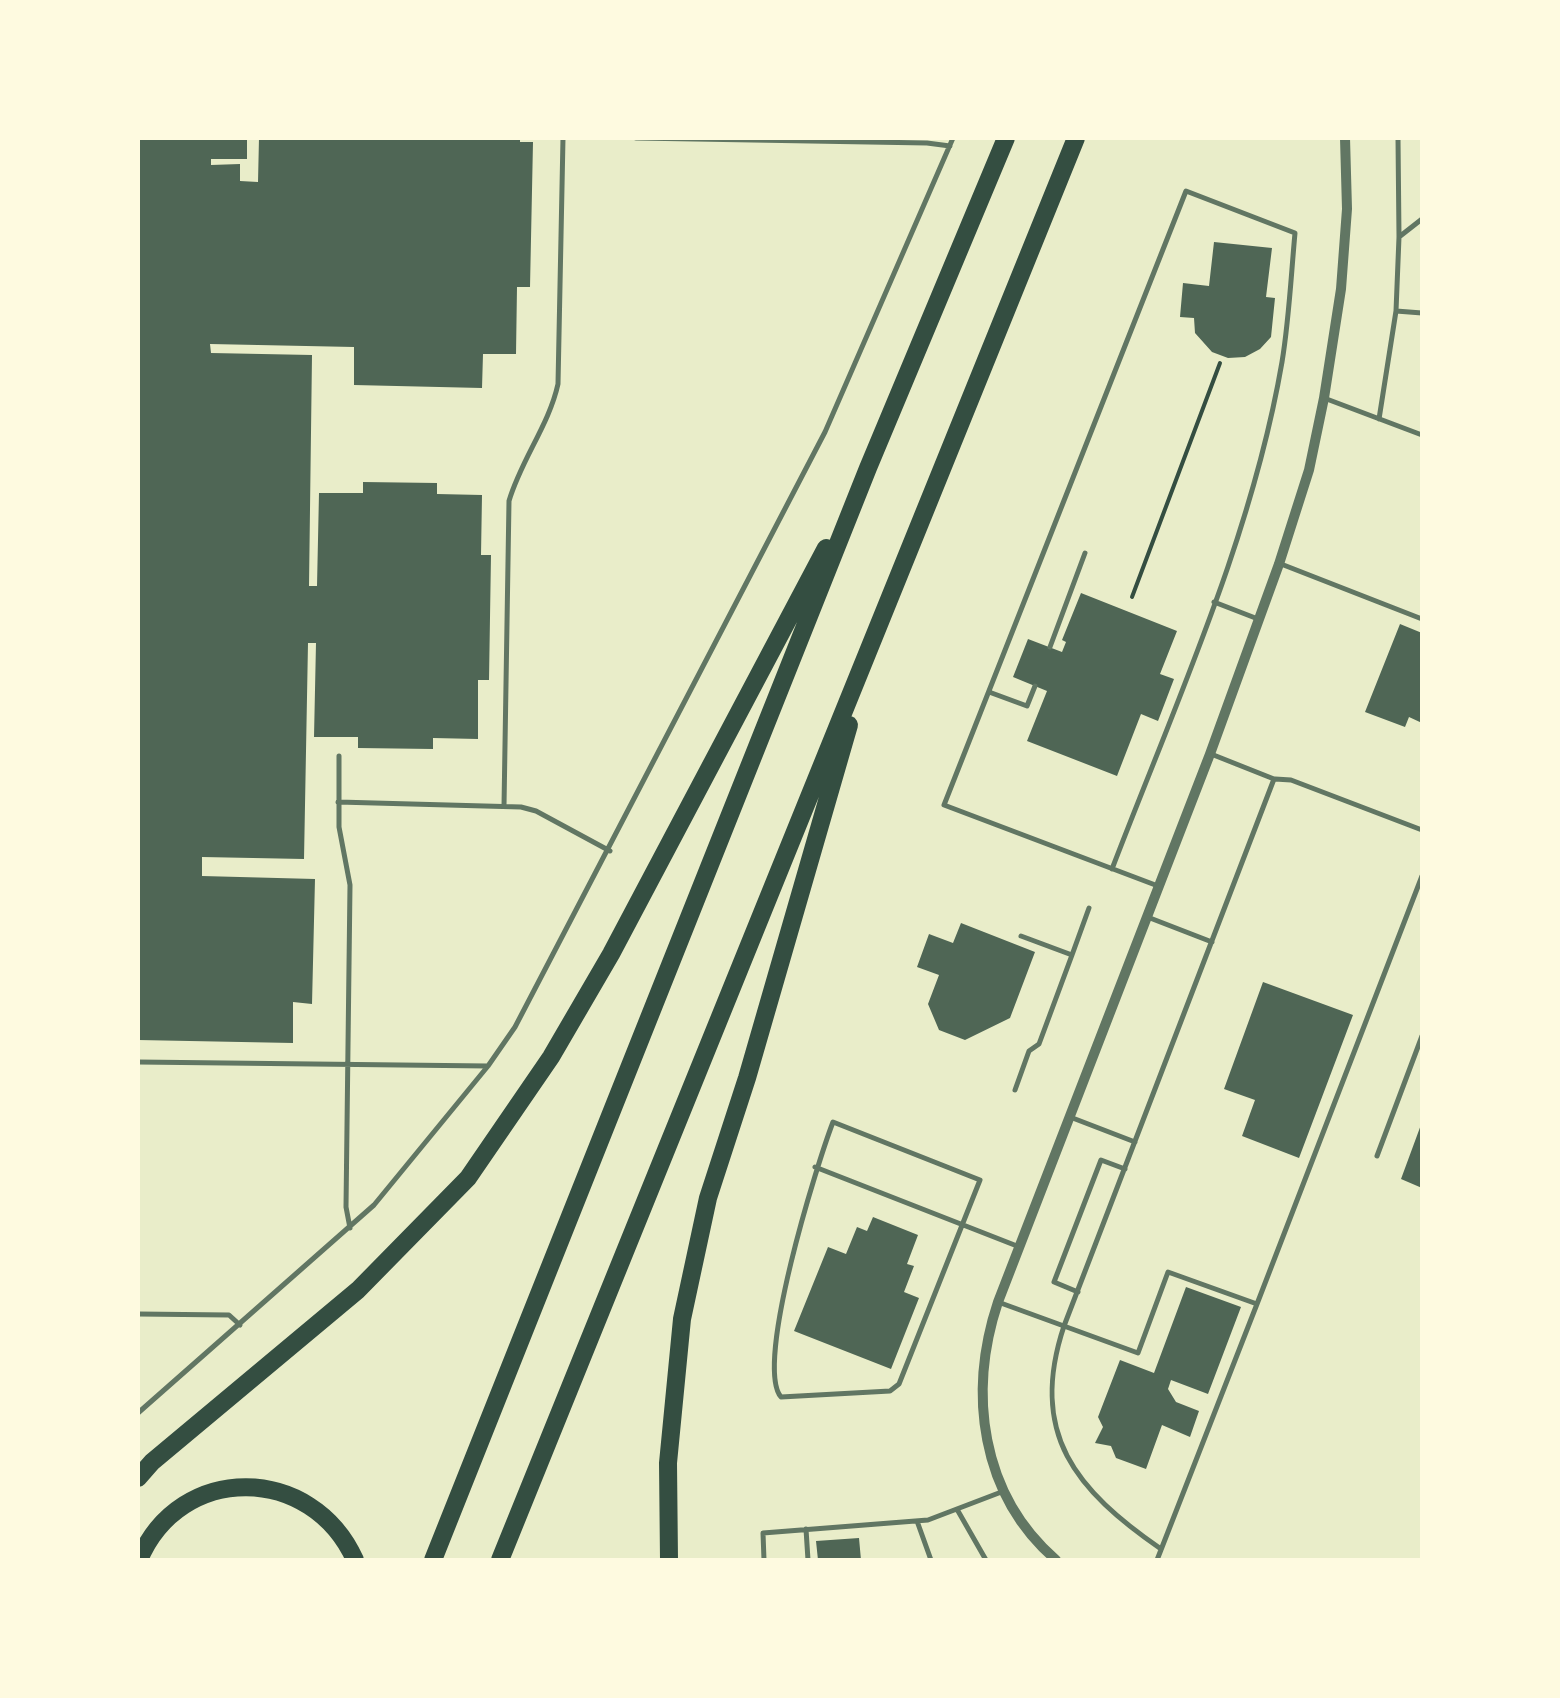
<!DOCTYPE html>
<style>
body{margin:0}
#map{position:relative;width:1560px;height:1698px;overflow:hidden;background:#e9edc9;font-family:Barlow,sans-serif}
canvas{display:block}
.frame{position:absolute;inset:0;border:140px solid #fefae0;pointer-events:none}
</style>
<div id="map">
<canvas width="1560" height="1698"></canvas>
<div class="frame"></div>
</div>
<script>
const ctx = document.querySelector('canvas').getContext('2d');
ctx.lineJoin = 'round';
function fillPath(path, color) { ctx.fillStyle = color; ctx.fill(path, 'evenodd'); }
function trace(path, color, width, dash) { ctx.strokeStyle = color; ctx.lineWidth = width; ctx.lineCap = dash ? 'butt' : 'round'; ctx.setLineDash(dash || []); ctx.stroke(path); }
fillPath(new Path2D(`
 M138 138H247V159H211V165L240 164V181L258 182 259 138H520V142H533L530 287H517L516 354H483L482 388 354 385V347L210 344 211 353 312 355 309 586H317L319 493H363V482L437 483V494L482 495 481 555H491L489 680H478V739L433 738V749L358 748V737H314L316 643H308L304 859 202 857V876L315 879 312 1004 293 1002V1043L138 1040Z
 M1214 242 1272 248 1266 297 1275 298 1271 337 1260 349 1245 357 1228 358 1212 352 1195 333 1194 318 1180 317 1183 283 1209 286Z
 M1081 593 1177 631 1160 674 1174 679 1158 721 1141 714 1117 776 1027 741 1047 691 1013 677 1028 639 1062 652 1066 642 1062 640Z
 M1400 624 1422 633V723L1409 717 1405 727 1365 712Z
 M961 923 1035 952 1010 1018 965 1040 939 1030 928 1004 939 975 917 967 929 934 953 943Z
 M1263 982 1353 1015 1299 1158 1242 1136 1255 1100 1224 1089Z
 M1422 1122V1188L1401 1179Z
 M873 1217 918 1235 907 1264 914 1266 904 1292 919 1298 891 1369 794 1331 828 1247 846 1254 857 1227 867 1231Z
 M1186 1287 1241 1307 1208 1394 1171 1380 1168 1389 1176 1402 1199 1411 1190 1437 1162 1425 1146 1469 1116 1458 1111 1446 1095 1443 1103 1427 1098 1417 1120 1360 1154 1373Z
 M859 1538 861 1560H818L816 1541Z`), '#4f6655');
trace(new Path2D(`
 M1132 597 1220 363`), '#344e41', 4);
trace(new Path2D(`
 M636 138 927 143 950 146
 M1398 138 1399 237 1422 219
 M1396 311 1422 313
 M1324 398 1422 435
 M1379 419 1396 311 1399 237
 M1281 564 1422 619
 M1214 602 1258 619
 M1050 647 1085 553
 M989 692 1027 706 1035 686
 M339 756V827L350 885 346 1207 350 1228
 M1275 779 1291 780 1422 830
 M338 802 521 807 536 811 610 851
 M504 806 509 501C521 460 549 425 558 384L563 138
 M1112 869C1175 704 1252 537 1282 362 1289 320 1291 276 1295 233L1186 191 944 805 1158 886
 M1150 918 1212 942
 M1021 936 1072 955 1089 908
 M138 1062 488 1066
 M1015 1090 1029 1051 1039 1044 1072 955
 M1070 1117 1135 1142
 M833 1122 980 1180 899 1384 890 1391 781 1397C754 1365 817 1164 833 1122Z
 M1377 1156 1422 1036
 M815 1167 1017 1246
 M1078 1292 1054 1282 1101 1160 1125 1169
 M998 1302 1138 1353 1168 1272 1257 1304 1157 1560
 M1257 1304 1422 876
 M138 1314 229 1315 240 1325
 M138 1413 374 1205 488 1066 515 1027 825 432 953 138
 M958 1511 986 1560
 M917 1521 931 1560
 M806 1529 808 1560
 M1161 1549C1076 1490 1028 1434 1064 1326L1274 779 1211 754
 M764 1560 763 1533 928 1520 1004 1491`), '#617663', 5);
trace(new Path2D(`
 M1056 1560C980 1494 968 1392 998 1302L1210 754 1279 564 1309 470 1324 398 1341 289 1347 209 1345 138`), '#617663', 10);
trace(new Path2D(`
 M138 1478 152 1462 358 1290 468 1178 551 1057 611 954 826 548
 M139 1560C180 1462 312 1464 355 1560
 M433 1560 868 468 1006 138
 M500 1560 1076 138
 M669 1560 668 1463 682 1319 708 1198 747 1078 849 725`), '#344e41', 18);
</script>
